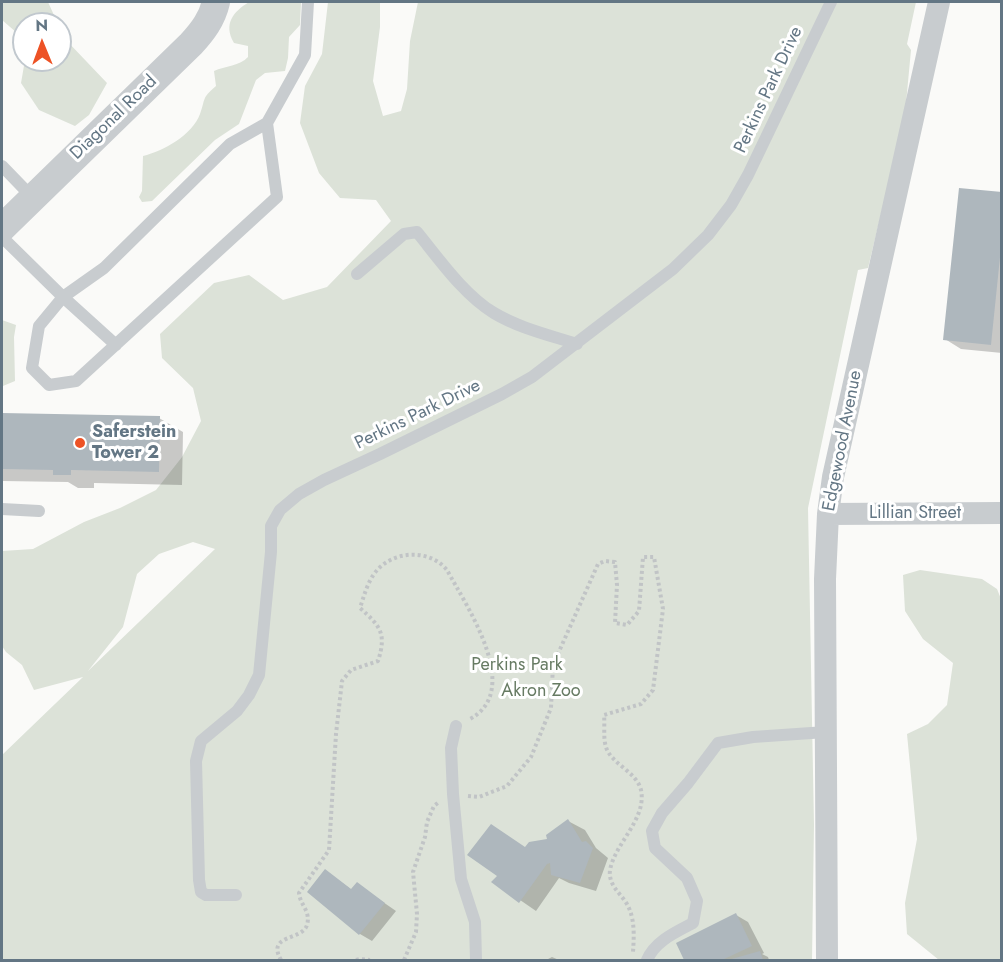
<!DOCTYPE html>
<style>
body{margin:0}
#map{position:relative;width:1003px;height:962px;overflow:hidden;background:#fafaf8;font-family:Jost,sans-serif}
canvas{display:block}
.frame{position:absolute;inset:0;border:3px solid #637684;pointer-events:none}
.north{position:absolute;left:12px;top:12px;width:60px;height:60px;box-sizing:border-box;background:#fff;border:2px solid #c1c8ce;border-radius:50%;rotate:359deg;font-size:16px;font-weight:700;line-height:24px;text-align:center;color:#637684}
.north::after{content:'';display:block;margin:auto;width:21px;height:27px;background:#ed5225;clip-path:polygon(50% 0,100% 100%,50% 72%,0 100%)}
</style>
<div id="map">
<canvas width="1003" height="962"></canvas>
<div class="frame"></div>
<div class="north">N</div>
</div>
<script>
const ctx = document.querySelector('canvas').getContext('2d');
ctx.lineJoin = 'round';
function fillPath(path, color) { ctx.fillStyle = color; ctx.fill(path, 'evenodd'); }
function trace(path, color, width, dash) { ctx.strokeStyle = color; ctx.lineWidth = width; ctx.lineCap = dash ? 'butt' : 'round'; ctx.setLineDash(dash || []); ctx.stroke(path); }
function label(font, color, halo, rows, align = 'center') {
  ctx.font = font + ' Jost,sans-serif'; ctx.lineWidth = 6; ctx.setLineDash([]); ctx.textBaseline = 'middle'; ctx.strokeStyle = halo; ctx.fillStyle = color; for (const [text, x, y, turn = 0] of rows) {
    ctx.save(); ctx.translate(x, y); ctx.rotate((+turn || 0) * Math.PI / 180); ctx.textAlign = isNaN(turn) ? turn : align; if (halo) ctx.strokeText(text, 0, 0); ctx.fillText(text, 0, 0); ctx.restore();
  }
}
fillPath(new Path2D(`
 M2 2H48L58 24H24V39L2 20Z
 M249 2H301L300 25 289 37 288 58 285 71 265 73 256 80 239 124 215 140 152 201 142 202 139 197 142 191 143 156C164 151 192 135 200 114 206 98 201 99 216 86L214 71C225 66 240 66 248 57V46L234 43C223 24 233 12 249 2Z
 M328 2H380V27L373 81 383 116 401 111 407 89 410 41 418 2H916L907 44 911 50 905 114 868 268 858 270 808 508 814 825 812 960H2V755L83 677 34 690 22 665 6 652 2 646V551L33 549 84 522 120 508 156 490 182 457 201 421 193 388 162 358 160 334 214 283 249 275 283 300 327 287 391 221 376 200 340 198 319 173 300 123 305 86 322 54ZM193 542 215 549 88 671 123 627 137 574 159 554Z
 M60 28 66 40 107 83 89 115 75 126 39 110 21 83 25 60H60Z
 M2 320 16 325 14 337 15 381 3 386 2 385Z
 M920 570 982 579 997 589 1001 599V960H939L907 934 905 903 917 839 907 734 928 724 947 705 953 663 923 639 905 611 903 575Z`), '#dce2d8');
fillPath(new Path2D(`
 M1002 194V353L961 349 945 339Z
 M2 414 159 418 183 432 182 485 94 483V488H78L68 482 2 481Z
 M568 821 585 830 596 848 608 858 596 891 569 883 559 878 536 911 494 882 526 848 548 840Z
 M325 871 352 890 357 884 396 911 372 941 360 934Z
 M736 915 748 922 764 953 762 954 768 957 769 960H686L678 944Z
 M552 957 559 960H546Z`), '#0003');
fillPath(new Path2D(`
 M959 188 1002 192V238L991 345 943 340Z
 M2 413 160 416 159 472 71 470V475H53V470L2 469Z
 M568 819 582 842 586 841 593 848 580 883 551 875 550 863 547 864 519 903 491 882 497 876 467 855 491 824 525 847 529 842 547 839 546 835Z
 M325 869 351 889 357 882 385 903 359 935 307 892Z
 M736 913 752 946 722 960H684L676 943Z
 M760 951 763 960H728Z`), '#aeb7bd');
trace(new Path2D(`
 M468 796 479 797 507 786 531 757 551 708 553 665 598 564 605 561 615 562 617 585 615 623 627 625 639 611 643 557H654L663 609 653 690 641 704 604 715C605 725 603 738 606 747 611 764 637 772 641 790 647 819 615 843 610 870 608 886 622 894 628 906 635 920 634 937 633 952
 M281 960C266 934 302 941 307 925 311 911 300 905 299 893L329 850 336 734 342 681 351 670 378 661C387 633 380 626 360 608 364 596 367 584 374 574 391 550 429 548 447 570 467 607 525 692 468 720
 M356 960 360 959 370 960
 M404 960 416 932 417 914 413 872 425 837 427 822 434 806 439 802`), '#c1c4c6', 4, [3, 3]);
trace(new Path2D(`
 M2 166 33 198
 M2 237 63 297 39 326 32 368 49 385 76 381 277 197 267 123 305 55 308 2
 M357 274 404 234 417 232C439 259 464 295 494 313 519 328 549 335 577 344
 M116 345 63 297 104 268 230 144 267 123
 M2 509 39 511
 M456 726 451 748 453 794 461 879 475 922 476 960
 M236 895H206L201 892 199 880 196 761 201 741 237 711 249 695 259 675 271 552V526L280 510 299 494 324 480 380 454 502 394 532 377 673 269 708 235 731 205 748 175 831 2
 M647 960C655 941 676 932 693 923L697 901 687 878 655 848 652 831 662 813 688 783 718 743 753 737 826 732`), '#c8cccf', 12);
trace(new Path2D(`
 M828 514 1002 513
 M827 960 825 579 828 514 833 477 939 2`), '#c8cccf', 22);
trace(new Path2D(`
 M2 228 191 44C203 31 212 19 216 2`), '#c8cccf', 28);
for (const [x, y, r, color] of [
 [80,443,6,"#ed5225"]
]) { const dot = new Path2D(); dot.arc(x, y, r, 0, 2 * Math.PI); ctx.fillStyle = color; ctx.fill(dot); trace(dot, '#fff', 2); }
label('18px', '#637684', '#fff', [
 ["Perkins Park Drive",769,90,-65],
 ["Diagonal Road",114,118,-44],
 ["Perkins Park Drive",418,415,-26],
 ["Edgewood Avenue",843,441,-79],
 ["Lillian Street",915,514]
]);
label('bold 18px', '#637684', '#fff', [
 ["Saferstein",92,433],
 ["Tower 2",92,454]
], 'left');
label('18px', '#677b63', '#fff', [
 ["Perkins Park",517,666],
 ["Akron Zoo",541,692]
]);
</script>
